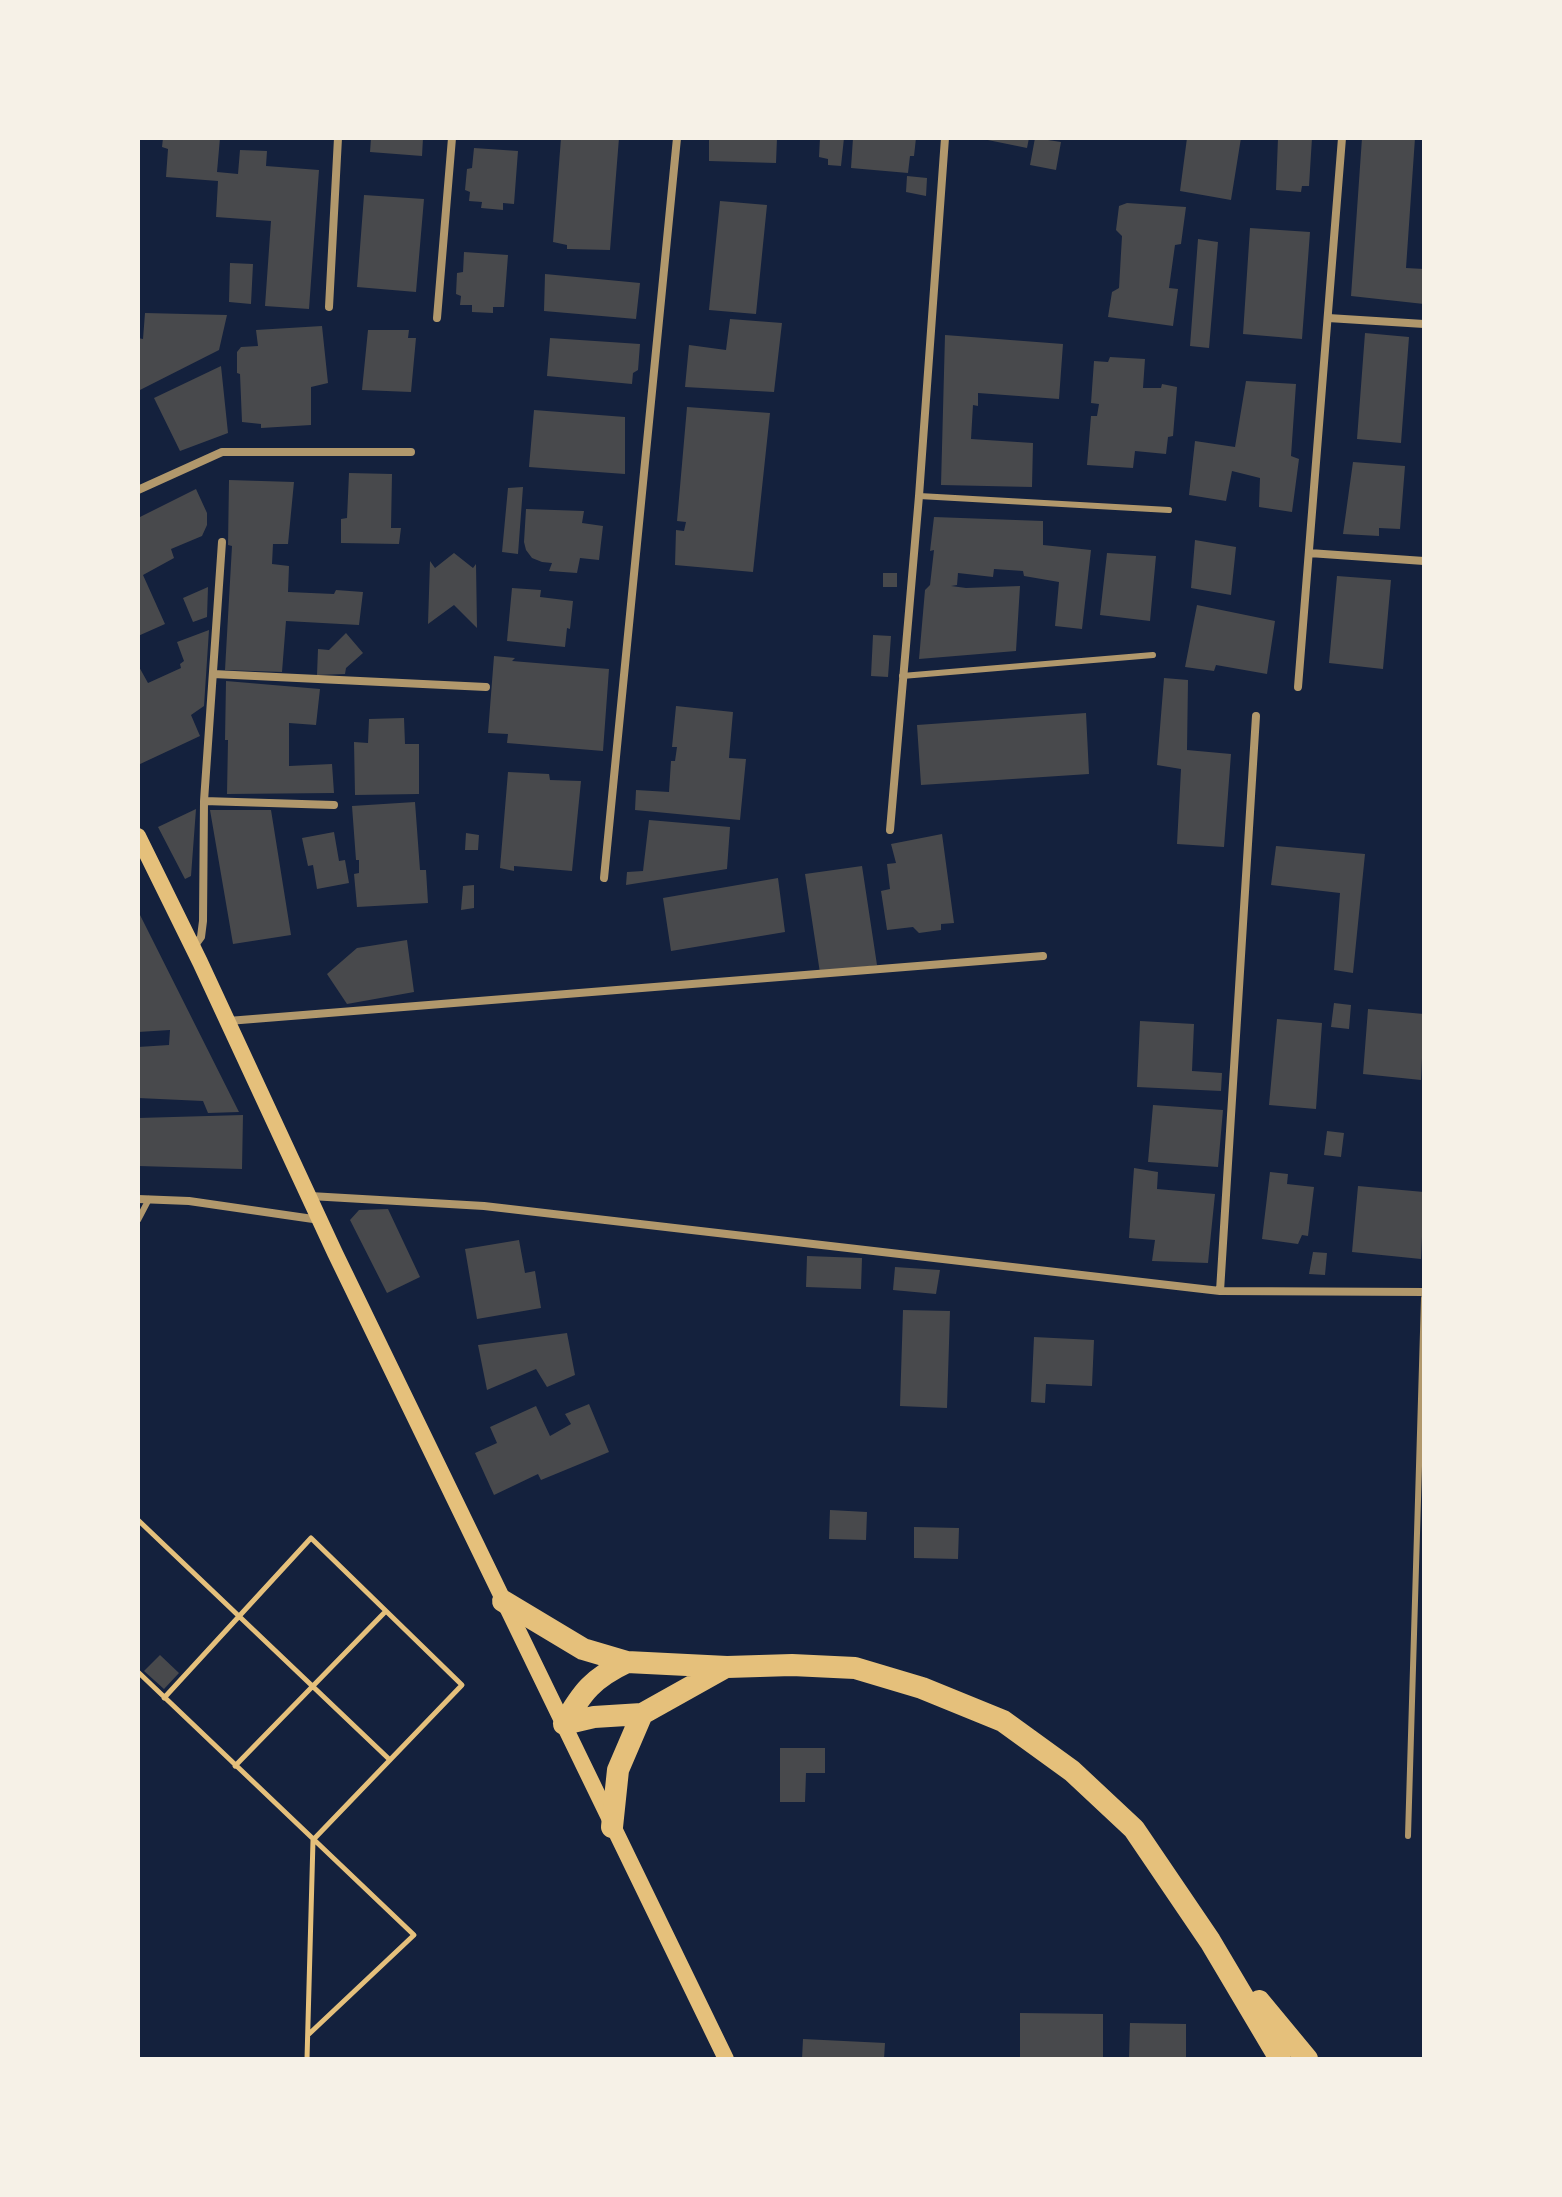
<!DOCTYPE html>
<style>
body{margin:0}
#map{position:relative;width:1562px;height:2197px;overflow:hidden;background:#14213d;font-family:"Space Grotesk",sans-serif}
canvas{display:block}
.frame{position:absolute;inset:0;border:140px solid #f6f1e7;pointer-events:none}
</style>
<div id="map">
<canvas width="1562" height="2197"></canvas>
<div class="frame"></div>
</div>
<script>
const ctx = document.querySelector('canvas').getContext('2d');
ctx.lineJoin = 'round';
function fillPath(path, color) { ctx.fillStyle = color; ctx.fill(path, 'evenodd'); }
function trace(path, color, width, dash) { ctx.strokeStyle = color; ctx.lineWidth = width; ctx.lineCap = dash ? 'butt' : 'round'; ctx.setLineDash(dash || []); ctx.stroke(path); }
fillPath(new Path2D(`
 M163 138H220L217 172 238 174 240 150 267 151 266 166 319 170 309 309 265 306 271 221 216 217 218 181 166 177 168 149 162 147Z
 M371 138H423L422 156 370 152Z
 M561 138H619L610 250 567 249V245L553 242Z
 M709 138H777L776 163 709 161Z
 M820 138H844L841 166 828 165V159L819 157Z
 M853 138H916L914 156H910L908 173 851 168Z
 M978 138H1029L1027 148Z
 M1035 138 1061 142 1056 170 1030 165Z
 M1187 138H1241L1231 200 1180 191Z
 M1278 138H1312L1309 186H1302L1301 192 1276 190Z
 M1362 138H1415L1406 268 1424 269V304L1351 296Z
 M474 148 518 151 514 204 503 203V210L481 208 482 202 469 201 470 192 465 190 467 169 472 168Z
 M907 176 927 178 926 196 906 192Z
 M364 195 424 199 416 292 357 287Z
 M720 201 767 205 756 314 709 310Z
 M1127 203 1186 207 1181 244 1175 245 1169 288 1178 289 1173 326 1108 317 1112 292 1119 288 1122 236 1116 230 1119 206Z
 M1250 228 1310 232 1302 339 1243 334Z
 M1198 239 1218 242 1209 348 1190 346Z
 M464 252 508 255 504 307H493V313L472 312V305H460L461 296 456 294 457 273 463 272Z
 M230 263 253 264 251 304 229 302Z
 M545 274 640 283 636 319 544 311Z
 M145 313 227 315 219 350 138 391V338L143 339Z
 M730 319 782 323 774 392 685 387 689 345 726 350Z
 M322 326 328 383 311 387V425L261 428V424L242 422 240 374 237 373V352L241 347 258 346 256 330Z
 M368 330H409L408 338H416L411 392 362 390Z
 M1365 333 1409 337 1401 443 1357 439Z
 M945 335 1063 344 1059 399 978 393V406L973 405 971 439 1033 443 1032 487 941 485Z
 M550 338 640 344 638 370 633 373 632 384 547 376Z
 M1110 357 1145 359 1143 388H1161L1162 384 1177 387 1173 436 1168 437 1166 454 1135 451 1133 468 1087 465 1091 416H1097L1099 404 1091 403 1094 361 1108 362Z
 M221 366 228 433 180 451 154 398Z
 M1246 381 1296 384 1291 456 1299 459 1292 512 1259 507 1260 478 1232 471 1226 501 1189 495 1195 441 1235 447Z
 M687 407 770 413 753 572 675 565 676 530 684 531 686 522 677 521Z
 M534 410 625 417V474L529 467Z
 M1353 462 1405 466 1400 529 1379 528V536L1343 534Z
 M349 473 392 474 391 528H401L399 544 341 543V519L347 518Z
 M229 480 294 482 288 544H273L272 564 289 566 288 592 334 594 336 590 363 592 359 625 286 621 282 672 225 670 232 546 228 545Z
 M523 487 518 554 502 552 508 488Z
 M196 489 207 513V525L202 536 171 549 174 558 143 575 165 624 138 636V518Z
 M526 509 584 511 582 523 603 526 599 560 580 558 577 573 549 571 552 563 542 562 532 558 526 550 524 542Z
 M934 517 1043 521V545L1091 550 1082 629 1055 626 1059 582 1024 576 1023 571 994 569 993 577 958 573 957 585 951 586 966 588 1020 586 1016 651 919 659 925 590 930 585 934 550 930 551Z
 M1195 540 1236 547 1231 595 1191 588Z
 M454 553 473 568 476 564 477 628 454 605 428 624 430 561 435 568Z
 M1107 553 1156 556 1150 621 1100 615Z
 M883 573H897V587H883Z
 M1337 576 1391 580 1383 669 1329 663Z
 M208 587 207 617 193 622 183 598Z
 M512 588 541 590 540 597 573 601 570 629 567 628 565 647 507 641Z
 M1197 605 1275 621 1267 674 1216 665 1214 671 1185 667Z
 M209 630 204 706 191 715 200 736 138 765V665L148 683 181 668 180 664 184 661 177 642Z
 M346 633 363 653 346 668 345 674 317 675 318 649 329 650Z
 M873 635 891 636 888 677 871 676Z
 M494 656 515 658 512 661 609 669 603 751 507 743 508 734 488 733Z
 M1164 678 1188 680 1187 750 1231 754 1224 847 1177 844 1181 769 1157 765Z
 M226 681 320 689 316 725 289 723V766L332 764 334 793 227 794 228 740H225Z
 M676 706 733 712 729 758 746 759 740 820 635 810 636 790 669 792 671 761H675L677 747H672Z
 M1086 713 1089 774 921 785 917 725Z
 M404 718 405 744H419V794L355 795 354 742 368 743 369 719Z
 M508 772 549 774 550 780 581 781 572 871 514 866V871L500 868Z
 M415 802 420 870H426L428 903 357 907 354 874 359 873V860H356L352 806Z
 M196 809 191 876 185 879 158 827Z
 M210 810H271L291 935 233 944Z
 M649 820 730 827 727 869 626 885 627 872 643 871Z
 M334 832 339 861 345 860 349 883 317 889 313 865 308 866 302 838Z
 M466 833 479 835 478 850H465Z
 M942 834 954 923 941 924V930L919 933 913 927 887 930 881 891 890 889 887 864 896 863 891 844Z
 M1276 846 1365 854 1353 973 1334 970 1340 893 1271 885Z
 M862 866 877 965 820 973 805 874Z
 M778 878 785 932 671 951 663 898Z
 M474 885V908L461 910 463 886Z
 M138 911 239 1112 208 1113 203 1101 138 1098V1047L169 1045 170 1030 138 1032Z
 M407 940 414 992 347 1004 327 974 357 948Z
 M1334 1003 1351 1005 1349 1029 1331 1027Z
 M1368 1009 1424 1014 1421 1080 1363 1074Z
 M1277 1019 1322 1023 1316 1109 1269 1105Z
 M1140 1021 1194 1024 1192 1071 1222 1073 1221 1091 1137 1087Z
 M1153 1105 1223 1110 1218 1167 1148 1162Z
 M243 1115 242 1169 138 1166V1118Z
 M1327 1131 1344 1133 1341 1157 1324 1155Z
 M1134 1168 1158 1172 1157 1189 1215 1194 1208 1263 1152 1261 1155 1240 1129 1238Z
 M1270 1172 1288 1174 1287 1184 1314 1187 1308 1236 1302 1235 1298 1244 1262 1239Z
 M1358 1186 1424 1192 1421 1259 1352 1252Z
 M388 1209 420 1277 387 1293 350 1220 359 1210Z
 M519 1240 525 1273 535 1271 541 1308 477 1319 465 1249Z
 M1313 1252 1327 1253 1325 1275 1309 1274Z
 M807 1256 862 1258 861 1289 806 1287Z
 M895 1267 940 1270 936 1294 893 1290Z
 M903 1310 950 1311 947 1408 900 1406Z
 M567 1333 575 1375 547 1387 536 1369 487 1390 478 1345Z
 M1034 1337 1094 1340 1092 1386 1046 1384 1045 1403 1031 1402Z
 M589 1404 609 1452 541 1480 538 1474 494 1495 475 1453 497 1443 490 1427 536 1406 550 1436 571 1424 565 1414Z
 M830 1510 867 1512 866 1540 829 1539Z
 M914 1527 959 1528 958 1559 914 1558Z
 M160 1655 179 1673 164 1689 144 1671Z
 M780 1748H825V1773H806L805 1802H780Z
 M1020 2013 1103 2014V2059H1020Z
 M1130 2023 1186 2024V2059H1129Z
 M803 2039 885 2043 884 2059H802Z`), '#48494c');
trace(new Path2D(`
 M138 1520 390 1760
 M138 1672 414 1935 309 2034
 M164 1698 311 1538 462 1685 313 1840 307 2059
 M235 1766 385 1612`), '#e5c07b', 5);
trace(new Path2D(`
 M919 496 1169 510
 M902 676 1153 655
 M138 1220 149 1199
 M1408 1836 1424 1298`), '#b1986c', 6);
trace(new Path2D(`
 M329 307 338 138
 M437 318 452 138
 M1328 318 1424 324
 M138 490 222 452H411
 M1309 553 1424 561
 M213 674 486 687
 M1298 687 1342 138
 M204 801 334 805
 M890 830 919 496 945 138
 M604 878 677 138
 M193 948 201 937 203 921 204 801 222 542
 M228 1021 1043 956
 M310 1196 484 1206 1220 1291 1424 1292
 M138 1199 189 1201 320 1220
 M1220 1291 1256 716`), '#b1986c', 8);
trace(new Path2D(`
 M138 836 200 962 335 1253 726 2059`), '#e5c07b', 16);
trace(new Path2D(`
 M503 1601 583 1649 627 1662 727 1667 792 1665 855 1668 922 1688 1003 1721 1072 1771 1134 1829 1210 1941 1280 2059
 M564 1724C582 1692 593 1678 627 1662
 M564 1724 594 1717 642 1714
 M612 1827 618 1770 642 1714 726 1667
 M1259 2001 1307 2059`), '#e5c07b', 22);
</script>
